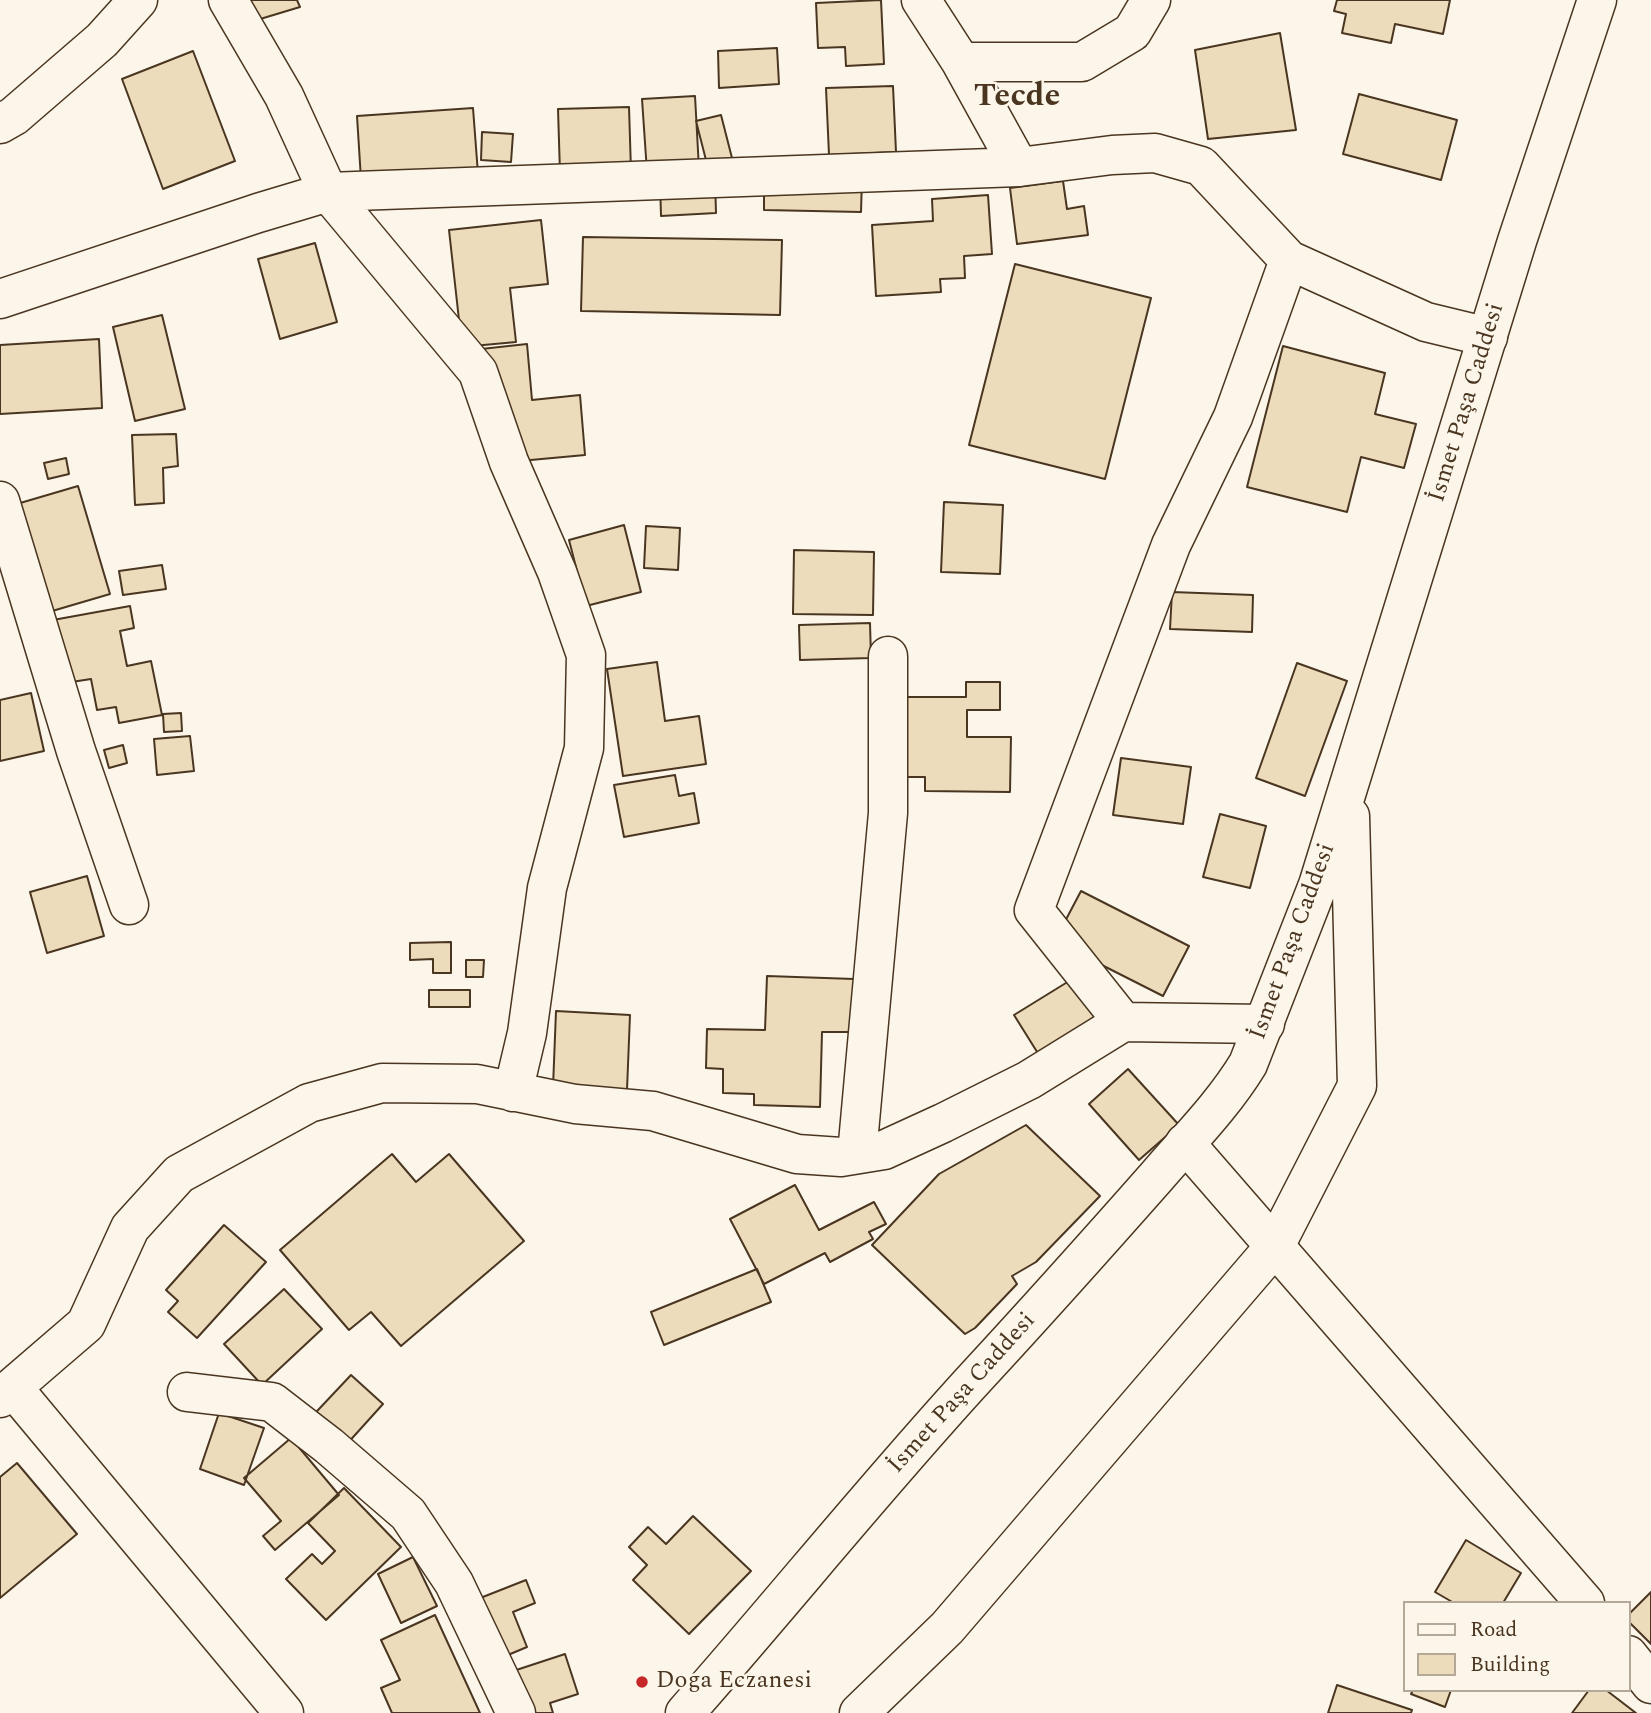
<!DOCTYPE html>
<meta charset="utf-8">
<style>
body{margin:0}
#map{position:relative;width:1651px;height:1713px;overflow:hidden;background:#fbf6e9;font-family:Spectral,serif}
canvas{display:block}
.legend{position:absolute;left:1403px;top:1601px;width:228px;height:91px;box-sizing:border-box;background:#fbf6e9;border:2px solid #b4a999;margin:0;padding:9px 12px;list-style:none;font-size:21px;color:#4a3520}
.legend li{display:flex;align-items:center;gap:14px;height:35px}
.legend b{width:35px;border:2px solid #b4a999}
</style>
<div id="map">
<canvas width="1651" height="1713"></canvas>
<ul class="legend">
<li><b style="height:9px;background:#fbf6e9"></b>Road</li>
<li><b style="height:19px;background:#ecdcbc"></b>Building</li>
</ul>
</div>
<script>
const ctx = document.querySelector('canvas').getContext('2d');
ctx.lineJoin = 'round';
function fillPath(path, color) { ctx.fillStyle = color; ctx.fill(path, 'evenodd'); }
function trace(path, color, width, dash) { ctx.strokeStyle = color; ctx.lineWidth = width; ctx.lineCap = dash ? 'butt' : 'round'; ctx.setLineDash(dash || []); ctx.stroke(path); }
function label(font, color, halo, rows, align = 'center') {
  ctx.font = font + ' Spectral,serif'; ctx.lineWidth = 5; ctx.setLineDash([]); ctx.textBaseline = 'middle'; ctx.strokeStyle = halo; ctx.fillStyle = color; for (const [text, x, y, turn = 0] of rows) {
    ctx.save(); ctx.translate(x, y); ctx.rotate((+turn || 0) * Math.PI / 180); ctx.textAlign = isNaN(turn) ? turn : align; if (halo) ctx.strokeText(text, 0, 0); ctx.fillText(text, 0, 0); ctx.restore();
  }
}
const building = new Path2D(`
 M229 0H297L300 7 237 26Z
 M881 0 884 64 846 66 845 47 818 48 816 3Z
 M1337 0H1450L1443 34 1395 24 1391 43 1342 33 1346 14 1334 11Z
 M1280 33 1296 130 1208 139 1195 50Z
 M777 48 779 84 719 88 718 51Z
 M193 51 235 161 163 189 122 79Z
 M893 86 896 152 829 155 826 88Z
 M1359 94 1457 120 1441 180 1343 154Z
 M695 96 699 169 647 172 642 99Z
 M629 107 631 171 560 173 558 109Z
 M473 108 479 187 362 195 357 116Z
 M721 115 732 158 707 164 696 121Z
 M482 132 513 134 511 162 481 160Z
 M764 175 862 178 861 212 764 210Z
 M715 179 716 213 661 216 660 181Z
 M1063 181 1067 209 1084 206 1088 235 1017 244 1010 188Z
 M988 195 992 254 964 256 965 278 940 279 941 292 876 296 872 225 933 221 932 199Z
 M541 220 548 284 510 288 516 342 462 347 449 230Z
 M583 237 782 240 780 315 581 311Z
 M315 243 337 322 280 339 258 259Z
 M1015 264 1151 298 1105 479 969 445Z
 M162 315 185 409 135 421 113 327Z
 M99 339 102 408 0 414V345Z
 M527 344 532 400 580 395 585 455 509 462 472 350Z
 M1283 346 1385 373 1375 414 1416 424 1404 468 1361 457 1347 512 1247 487Z
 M176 434 178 466 163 468 164 503 135 505 132 435Z
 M66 458 69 474 48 479 44 463Z
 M78 486 110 594 42 614 10 506Z
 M944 502 1003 505 1000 574 941 572Z
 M624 525 641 592 586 606 569 540Z
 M646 526 680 528 678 570 644 568Z
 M794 550 874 552 873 615 793 614Z
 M162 565 166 589 123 595 119 571Z
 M1172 592 1253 595 1252 632 1170 629Z
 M130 606 134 628 120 631 127 666 151 661 162 715 119 723 116 707 97 710 91 679 65 683 53 620Z
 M870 623 871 658 800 660 799 625Z
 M657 662 665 721 699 716 706 764 623 776 607 669Z
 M1297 663 1347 681 1305 796 1256 778Z
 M966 682H1000V710H967V737H1011L1010 792 925 791V777H903V697H966Z
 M31 693 44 751 0 761V700Z
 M181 713 182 731 164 732 163 714Z
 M190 736 194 771 157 775 154 739Z
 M123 745 127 763 109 768 104 750Z
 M1121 758 1191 767 1183 824 1113 815Z
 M675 775 679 796 694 793 699 823 624 837 614 785Z
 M1220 814 1266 826 1250 888 1203 877Z
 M87 876 104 936 47 953 30 892Z
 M1081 891 1189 946 1163 996 1080 954 1062 927Z
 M451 942V973H433V959L410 960V943Z
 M466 960H484L483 977H466Z
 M767 976 854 979 853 1032H822L820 1107 754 1105V1094L723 1093V1069L706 1068 707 1029 765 1030Z
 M1074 978 1103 1027 1044 1063 1014 1015Z
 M429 990H470V1007H429Z
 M556 1011 630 1015 627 1090 553 1087Z
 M1128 1069 1179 1125 1139 1160 1089 1104Z
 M1026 1125 1100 1196 1036 1262 1012 1276 1017 1284 975 1328 965 1334 872 1245 939 1174Z
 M392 1154 416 1182 449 1154 524 1241 401 1346 371 1312 349 1330 280 1250Z
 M795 1185 819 1230 874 1202 886 1224 869 1232 873 1239 830 1262 825 1253 764 1284 730 1219Z
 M224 1225 266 1262 197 1338 168 1312 178 1301 166 1290Z
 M757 1269 771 1302 664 1345 651 1312Z
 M284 1289 322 1329 262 1385 224 1344Z
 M351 1375 383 1404 336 1456 303 1426Z
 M219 1413 264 1428 244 1485 200 1469Z
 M291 1438 339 1495 275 1550 263 1536 281 1521 244 1478Z
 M17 1463 77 1534 0 1598V1477Z
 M344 1488 401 1547 326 1620 286 1579 312 1554 322 1564 335 1551 308 1523Z
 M693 1516 751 1571 689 1634 633 1580 647 1565 629 1547 648 1527 666 1544Z
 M1466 1540 1521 1573 1503 1603H1454L1435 1592Z
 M413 1557 437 1606 401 1623 378 1574Z
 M526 1580 535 1603 513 1612 527 1647 484 1665 460 1606Z
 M1651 1592V1644L1628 1621V1615Z
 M435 1615 480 1713H392L381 1688 400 1680 381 1640Z
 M565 1654 578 1694 550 1703 553 1713H510L498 1676Z
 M1337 1685 1412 1710 1411 1713H1328Z
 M1413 1690H1451L1445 1707 1411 1694Z
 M1589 1690H1606L1636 1713H1572Z`);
fillPath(building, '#ecdcbc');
trace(building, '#4a3520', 2);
const minor = new Path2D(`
 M228 0 284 96 328 192 478 372 509 462 557 572 586 655 584 748 547 888 527 1033 513 1092
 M921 0 961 62 1019 167
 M961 62H1082L1132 32 1151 0
 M0 124 14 116 102 40 138 0
 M0 299 258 213 328 192 1019 167 1112 155 1155 153 1201 166 1289 260 1426 322 1488 337
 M0 501 76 751 129 905
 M1265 1024 1123 1022 1034 910 1171 545 1233 417 1289 260
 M1185 1143 1585 1603
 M857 1154 888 813V656
 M13 1388 284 1713
 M187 1392 272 1402 329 1446 408 1514 454 1583 516 1713
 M0 1398 86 1324 130 1228 179 1174 309 1103 382 1083 477 1084 575 1104 653 1111 797 1154 841 1157 884 1150 943 1123 1029 1080 1123 1022
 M1628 1655 1651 1684`);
const major = new Path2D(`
 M685 1713C783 1602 876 1486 977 1376 1038 1310 1098 1243 1158 1175 1189 1139 1223 1105 1248 1064L1318 885 1517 241 1597 0
 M859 1713 947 1628 1275 1246 1357 1086 1350 816`);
trace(minor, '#4a3520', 41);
trace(major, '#4a3520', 41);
trace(minor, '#fbf6e9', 38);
trace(major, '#fbf6e9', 38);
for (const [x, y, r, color] of [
 [642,1682,7,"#c62828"]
]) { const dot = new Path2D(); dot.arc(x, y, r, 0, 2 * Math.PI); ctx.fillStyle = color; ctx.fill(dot); trace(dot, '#fbf6e9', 2.5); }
label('24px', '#4a3520', '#fbf6e9', [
 ["İsmet Paşa Caddesi",1468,403,-73],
 ["İsmet Paşa Caddesi",1294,942,-70],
 ["İsmet Paşa Caddesi",963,1394,-48]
]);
label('24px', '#4a3520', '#fbf6e9', [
 ["Doga Eczanesi",656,1682]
], 'left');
label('bold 32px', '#4a3520', '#fbf6e9', [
 ["Tecde",1017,99]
]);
</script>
